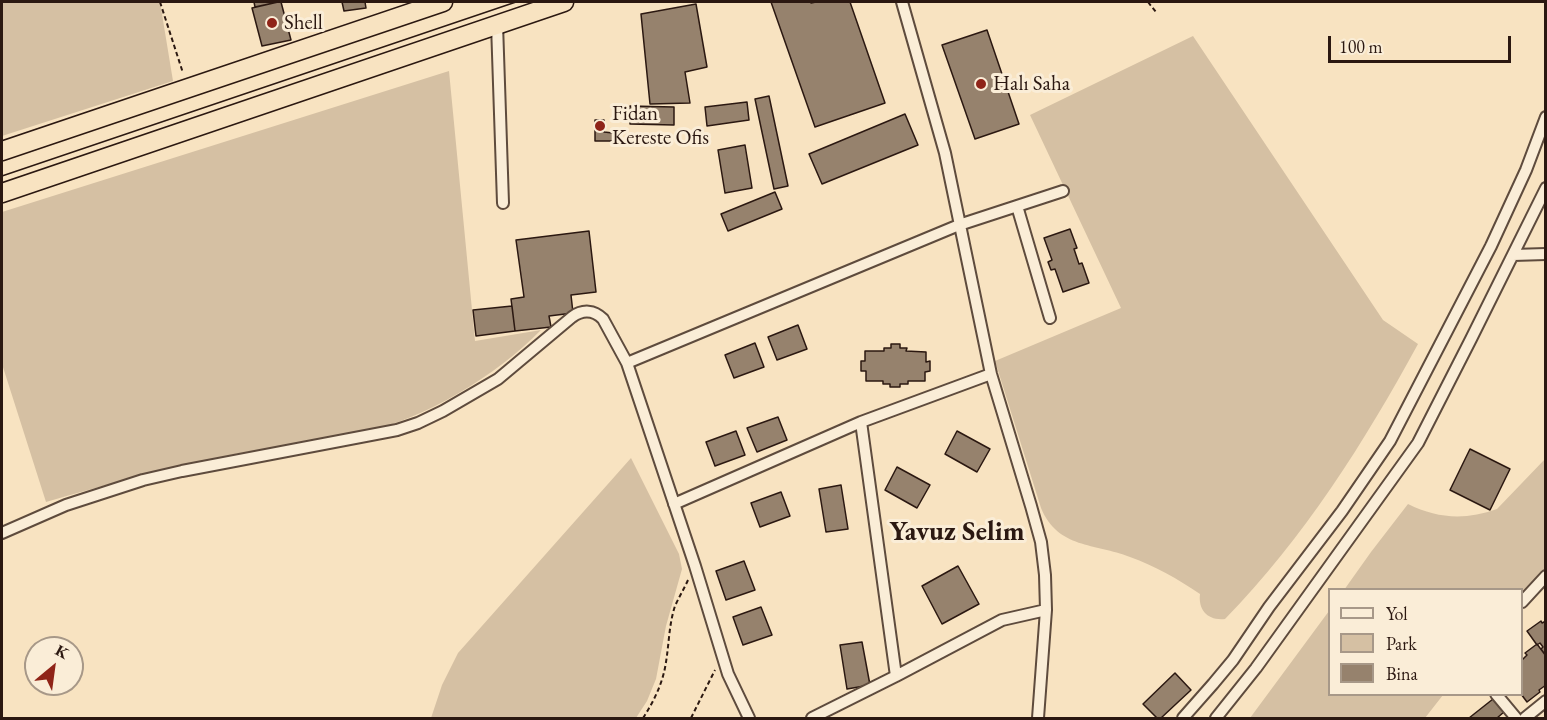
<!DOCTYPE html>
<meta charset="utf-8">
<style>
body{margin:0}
#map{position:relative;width:1547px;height:720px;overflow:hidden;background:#f8e3c1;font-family:"EB Garamond",serif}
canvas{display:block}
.frame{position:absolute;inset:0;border:3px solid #2b1811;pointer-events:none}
.legend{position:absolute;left:1328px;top:588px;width:195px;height:108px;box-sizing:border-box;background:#faedd7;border:2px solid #a79888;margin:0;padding:8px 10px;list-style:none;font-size:18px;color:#2b1811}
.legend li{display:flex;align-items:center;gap:12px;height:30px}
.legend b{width:30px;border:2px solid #a79888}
.north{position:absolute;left:24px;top:636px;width:60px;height:60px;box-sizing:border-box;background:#faedd7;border:2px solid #a79888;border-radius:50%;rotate:29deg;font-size:16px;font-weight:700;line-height:24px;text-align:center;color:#2b1811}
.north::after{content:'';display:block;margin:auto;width:21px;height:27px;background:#8f2418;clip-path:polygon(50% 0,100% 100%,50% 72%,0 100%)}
.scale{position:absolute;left:1328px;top:36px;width:183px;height:27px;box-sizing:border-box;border:3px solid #2b1811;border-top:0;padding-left:8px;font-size:18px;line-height:21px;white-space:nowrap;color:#2b1811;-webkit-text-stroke:4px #faedd7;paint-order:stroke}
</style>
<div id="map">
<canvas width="1547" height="720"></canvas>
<div class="frame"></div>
<ul class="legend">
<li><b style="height:8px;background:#faedd7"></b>Yol</li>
<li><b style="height:16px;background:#d5c0a3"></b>Park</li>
<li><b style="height:16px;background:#96826d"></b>Bina</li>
</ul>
<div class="north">K</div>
<div class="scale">100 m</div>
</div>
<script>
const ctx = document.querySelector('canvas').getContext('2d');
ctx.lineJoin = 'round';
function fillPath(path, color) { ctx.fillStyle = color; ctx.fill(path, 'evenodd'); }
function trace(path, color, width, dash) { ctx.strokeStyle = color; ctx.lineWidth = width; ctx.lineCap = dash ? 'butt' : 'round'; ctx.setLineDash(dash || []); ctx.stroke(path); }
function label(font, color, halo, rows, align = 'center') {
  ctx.font = font + ' "EB Garamond",serif'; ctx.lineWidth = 6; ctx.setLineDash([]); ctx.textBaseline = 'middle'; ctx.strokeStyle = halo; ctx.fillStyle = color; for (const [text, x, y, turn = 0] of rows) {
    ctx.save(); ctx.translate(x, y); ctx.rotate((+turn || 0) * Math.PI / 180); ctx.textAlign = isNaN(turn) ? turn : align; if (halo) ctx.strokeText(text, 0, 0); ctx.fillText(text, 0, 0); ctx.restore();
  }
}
fillPath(new Path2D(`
 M2 2H160L173 81 2 136Z
 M1193 36 1383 320 1418 344C1364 443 1304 538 1225 619 1208 621 1198 610 1200 594 1178 579 1155 566 1130 557 1095 543 1058 549 1041 508L995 361 1121 308 1030 115Z
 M449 71 475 341 541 330C496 376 425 419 361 433 320 441 277 446 235 454 171 467 108 484 46 502L2 364V212Z
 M631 458 679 554 682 569 666 626 656 679 647 701 636 718H431L442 685 458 653Z
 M1545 459V568L1522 595V590H1344L1371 552 1408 504C1438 519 1466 520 1497 509Z
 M1329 611 1330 694 1443 695 1425 718H1250Z`), '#d5c0a3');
const building = new Path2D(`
 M254 2H278L255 7Z
 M278 2H281L291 40 262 46 252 8Z
 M342 2H365L366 8 344 11Z
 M771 2H811V3L816 2H850L885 103 815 127Z
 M696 4 707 67 685 72 690 103 650 104 641 14Z
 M987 30 1019 124 975 139 942 45Z
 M769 96 788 186 774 189 755 99Z
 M747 102 749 120 707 126 705 107Z
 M630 106 674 107V125L630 124Z
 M905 114 918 145 822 184 809 154Z
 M595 120H604V132L613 133V141H595Z
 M745 145 752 188 725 193 718 150Z
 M775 192 782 209 728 231 721 214Z
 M1070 229 1077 248 1074 249 1079 264 1082 263 1089 283 1063 292 1055 269 1051 270 1048 262 1052 260 1044 238Z
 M589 231 596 292 571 295 573 313 549 316 551 327 515 331 511 299 524 297 516 240Z
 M512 306 515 331 476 336 473 310Z
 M798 325 807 349 777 360 768 337Z
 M755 343 764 367 734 378 725 355Z
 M891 344H900V348H907L906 351 926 352V362L930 361V371L925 372V381H908V384H900V387H890V384H883V381H866V371H861V361H865V351H884V348H891Z
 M778 417 787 440 757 452 747 428Z
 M736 431 745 455 715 466 706 442Z
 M957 431 990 449 977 472 945 454Z
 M1470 449 1510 469 1490 510 1450 490Z
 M897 467 930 485 917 508 885 490Z
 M841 485 848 529 826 532 819 489Z
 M781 492 790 516 760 527 751 503Z
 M744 561 755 590 726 600 716 571Z
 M958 566 979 604 942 624 922 586Z
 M761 607 772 635 743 645 733 617Z
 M1541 621 1542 623 1546 621V656L1541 649 1543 647 1540 643 1537 645 1527 631Z
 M862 642 870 685 847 689 840 645Z
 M1537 644 1546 656V685L1539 690 1540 692 1527 702 1521 694 1522 660 1527 655 1525 653Z
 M1175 673 1191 690 1161 718H1157L1143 704Z
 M1493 699 1504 712 1497 718H1469Z`);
fillPath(building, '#96826d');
trace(building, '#2b1811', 1.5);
const minor = new Path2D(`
 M902 2 945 153 991 374 1031 506 1041 542 1045 575 1046 610 1038 718
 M497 24 503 203
 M1017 206 1050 318
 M1513 255 1546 254
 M627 363 959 225 1063 191
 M861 422 896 676
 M674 504 861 422 991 374
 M2 533 66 505 143 480 182 471 397 430 418 423 443 411 498 379 572 317C583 309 594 310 603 319L627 363 695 566 728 674 749 718
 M1522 602 1546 576
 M1496 694 1516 718
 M812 718 896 676 1002 620 1046 610
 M1183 718 1213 684 1233 660 1269 607 1342 511 1390 441 1491 246 1526 170 1546 117
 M1216 718 1256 668 1418 443 1471 339 1546 188
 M1525 718 1546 701`);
const trunk = new Path2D(`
 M2 151 443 2
 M2 193 564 2`);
trace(minor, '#5e4b3d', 14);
trace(trunk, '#2b1811', 21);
trace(new Path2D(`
 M160 2 183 73
 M1148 2 1156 12
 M643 718C654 701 663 683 666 662 669 644 669 624 675 606 679 597 684 589 688 580
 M691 718 715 670`), '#2b1811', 2, [4.5, 3]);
trace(minor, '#faedd7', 10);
trace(trunk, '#f8e3c1', 18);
trace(new Path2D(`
 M2 176 516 2`), '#2b1811', 1.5);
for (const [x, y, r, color] of [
 [272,23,6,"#8f2418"],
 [981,84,6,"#8f2418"],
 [600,126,6,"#8f2418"]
]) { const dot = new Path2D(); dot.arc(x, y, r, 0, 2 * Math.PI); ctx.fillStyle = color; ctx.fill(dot); trace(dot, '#faedd7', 2); }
label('21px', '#2b1811', '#faedd7', [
 ["Shell",284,23],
 ["Halı Saha",993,84],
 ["Fidan",612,114],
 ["Kereste Ofis",612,138]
], 'left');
label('bold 27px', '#2b1811', '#faedd7', [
 ["Yavuz Selim",957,533]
]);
</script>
